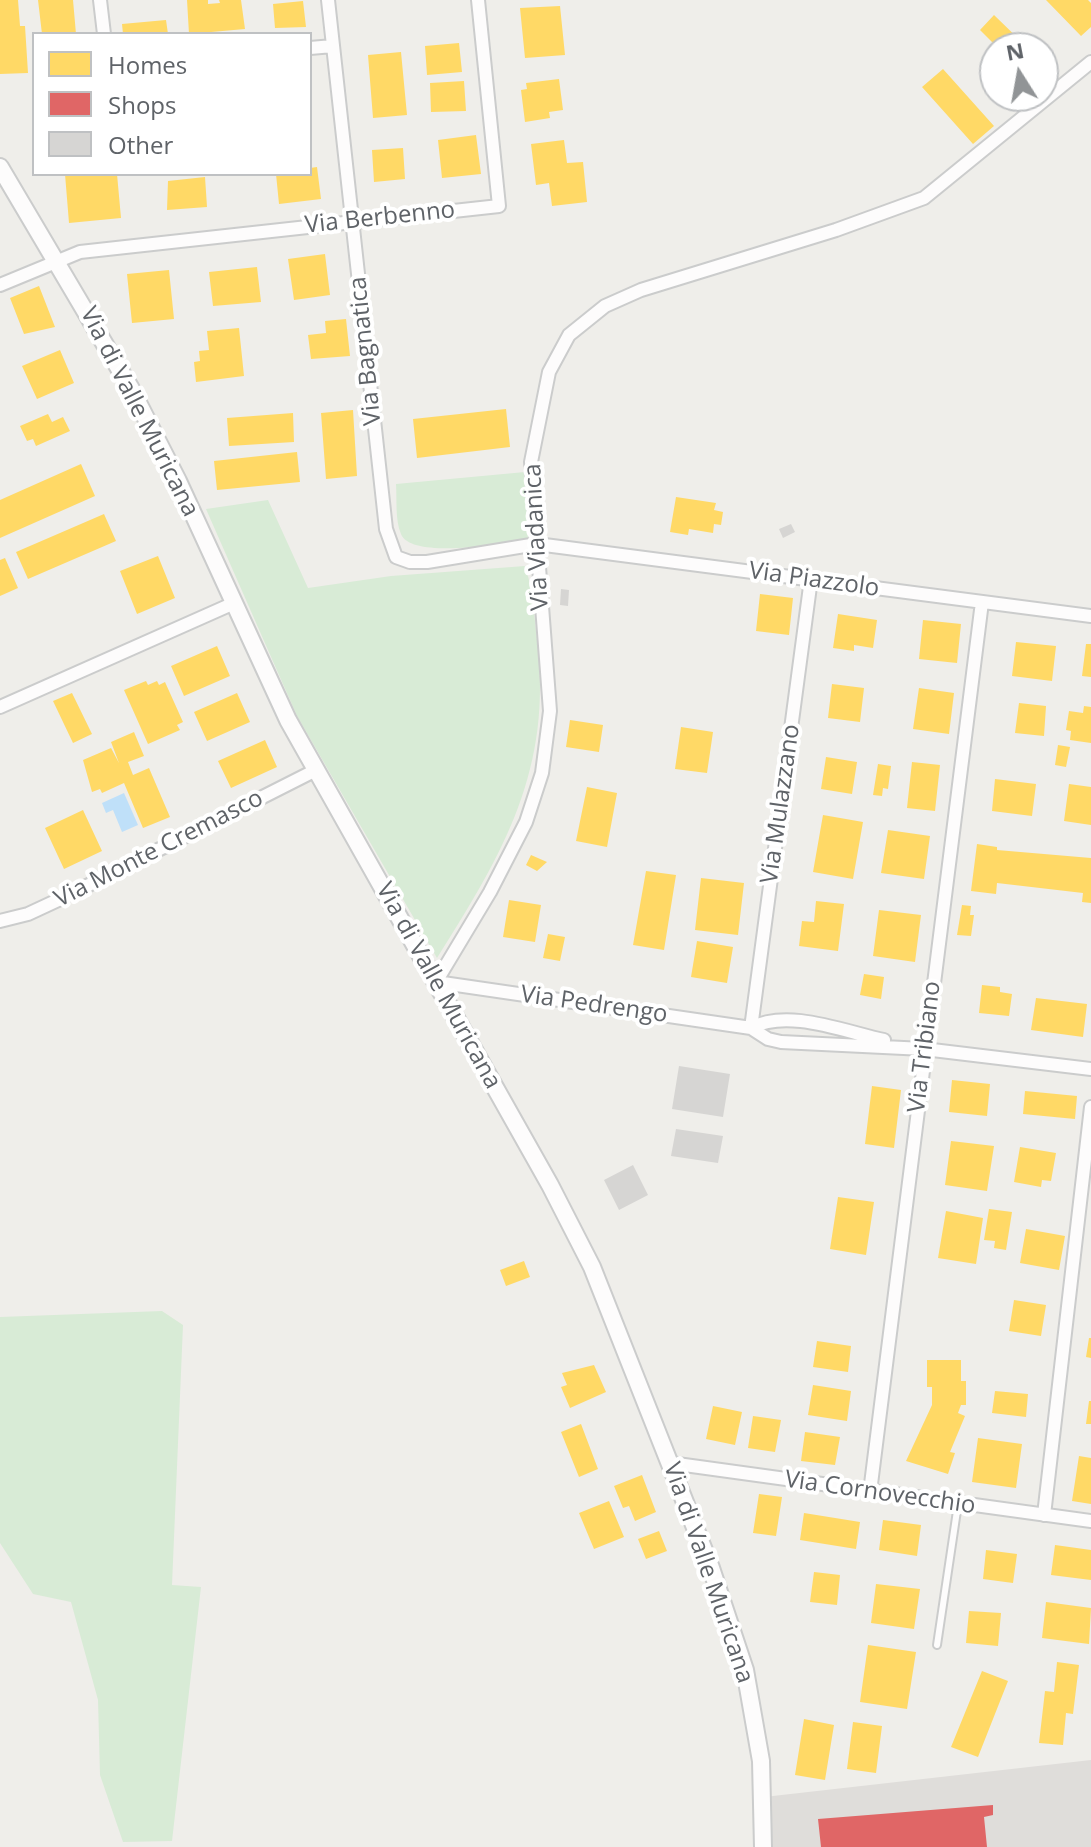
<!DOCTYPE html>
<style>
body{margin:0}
#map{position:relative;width:1091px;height:1847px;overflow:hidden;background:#efeeea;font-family:"Open Sans",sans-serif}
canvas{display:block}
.legend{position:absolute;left:32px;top:32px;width:280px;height:144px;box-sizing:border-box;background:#fff;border:2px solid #bfc1c3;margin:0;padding:10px 14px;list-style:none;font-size:24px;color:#5f6368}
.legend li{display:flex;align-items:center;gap:16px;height:40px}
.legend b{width:40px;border:2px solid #bfc1c3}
.north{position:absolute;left:979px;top:32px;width:80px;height:80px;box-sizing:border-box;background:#fff;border:2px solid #bfc1c3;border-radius:50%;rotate:349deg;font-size:22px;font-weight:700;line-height:32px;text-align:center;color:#5f6368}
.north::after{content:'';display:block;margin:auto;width:28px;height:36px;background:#919496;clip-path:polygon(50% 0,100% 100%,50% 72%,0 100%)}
</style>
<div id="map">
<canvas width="1091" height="1847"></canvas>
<ul class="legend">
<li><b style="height:22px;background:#ffd966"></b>Homes</li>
<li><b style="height:22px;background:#e06666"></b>Shops</li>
<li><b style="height:22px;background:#d6d5d3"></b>Other</li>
</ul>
<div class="north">N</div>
</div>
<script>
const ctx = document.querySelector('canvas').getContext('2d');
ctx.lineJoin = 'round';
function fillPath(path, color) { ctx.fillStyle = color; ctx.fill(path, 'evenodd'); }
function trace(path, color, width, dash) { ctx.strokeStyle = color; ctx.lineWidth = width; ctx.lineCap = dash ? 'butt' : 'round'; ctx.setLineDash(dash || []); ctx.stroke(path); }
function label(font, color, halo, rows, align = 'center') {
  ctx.font = font + ' "Open Sans",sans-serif'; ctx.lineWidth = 8; ctx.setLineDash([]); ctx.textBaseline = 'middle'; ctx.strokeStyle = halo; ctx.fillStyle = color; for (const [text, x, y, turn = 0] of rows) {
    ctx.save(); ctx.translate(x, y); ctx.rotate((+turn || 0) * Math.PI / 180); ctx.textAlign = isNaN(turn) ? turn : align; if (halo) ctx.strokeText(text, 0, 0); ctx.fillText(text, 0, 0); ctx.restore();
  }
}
fillPath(new Path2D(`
 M1091 1760V1847H763L764 1797Z`), '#dfddda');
fillPath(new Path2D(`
 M525 472 528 541C504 543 411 560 401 534 395 520 397 499 396 484Z
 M268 500 308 588 391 576 525 566C533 589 534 615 537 639 553 769 504 852 437 958L297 716 206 509Z
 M162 1311 183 1325 172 1585 201 1587 172 1841 123 1842 100 1775 98 1700 71 1602 33 1594 0 1543V1317Z`), '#d8ebd6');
fillPath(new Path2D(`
 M124 793 138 825 122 832 113 810 106 813 102 803Z`), '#bfe0f9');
fillPath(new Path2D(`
 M0 0H18L20 26H25L28 73 0 74Z
 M38 0H73L76 34H42Z
 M187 0H208V4L220 3 219 0H241L245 29 189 34Z
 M1046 0H1088L1091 3V27L1081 36Z
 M303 1 306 27 275 28 273 4Z
 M560 6 565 55 525 58 520 8Z
 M994 15 1028 48H998L980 30Z
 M166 20 168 34H123L122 24Z
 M459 43 462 72 427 75 425 46Z
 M401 52 407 115 373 118 368 55Z
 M943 69 994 126 973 144 922 87Z
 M559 79 563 110 549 112 550 118 525 122 521 90 527 89 526 83Z
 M464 81 466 111 431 112 430 83Z
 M476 135 481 174 442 178 438 140Z
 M564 140 567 163 583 162 587 202 552 206 549 183 536 185 531 144Z
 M403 148 405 179 374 182 372 150Z
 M317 167 321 199 279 204 276 174H310V168Z
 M65 174H117L121 218 69 223Z
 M205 177 207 207 167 210 168 181Z
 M325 254 330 295 294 300 288 259Z
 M257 267 261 302 213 306 209 272Z
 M169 270 174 319 132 323 127 274Z
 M39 286 55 327 24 334 10 298Z
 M346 319 350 356 311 359 308 335 326 333 325 321Z
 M239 328 244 376 196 382 194 362 200 361 199 351 209 350 207 331Z
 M60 350 74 383 37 399 22 366Z
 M506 409 510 447 417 458 413 419Z
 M353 410 357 476 326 479 321 413Z
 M293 413 294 442 229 446 227 418Z
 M48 414 52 422 63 417 70 431 36 446 33 439 27 441 20 426Z
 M297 452 300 482 217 490 214 461Z
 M81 464 95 496 0 538V500Z
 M676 497 716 503 714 510 723 512 721 525 714 524 713 533 689 529 688 535 670 532Z
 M104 514 116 541 28 579 16 552Z
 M158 556 175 598 137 614 120 571Z
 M5 558 18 588 0 596V560Z
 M760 594 793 598 789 635 756 631Z
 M838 614 877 620 873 648 854 645V651L833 648Z
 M923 620 961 624 957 663 919 659Z
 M1016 642 1056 646 1052 681 1012 676Z
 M1086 644H1091V677L1082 676Z
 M217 646 230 676 184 696 171 666Z
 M146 681 148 685 157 681 159 685 165 682 183 722 177 725 180 730 148 744 124 690Z
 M832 684 864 688 860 722 828 718Z
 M919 688 954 693 949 734 913 729Z
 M72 693 92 734 73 743 53 701Z
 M237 693 250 722 207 741 194 712Z
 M1019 703 1046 706 1044 736 1015 733Z
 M1084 706 1091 707V743L1070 740 1071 731 1066 730 1069 711 1083 713Z
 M570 720 603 725 599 752 566 747Z
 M681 727 713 732 707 773 675 769Z
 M134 732 144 756 128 762 133 775 149 768 170 817 143 828 124 783 102 793 100 789 92 792 83 760 111 748 119 763 111 742Z
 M265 740 277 767 231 788 218 761Z
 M1058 745 1070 747 1066 767 1055 765Z
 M826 757 857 762 852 794 821 789Z
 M912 762 940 765 935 811 907 808Z
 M878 764 891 766 888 789 883 788 882 796 873 795Z
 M995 779 1036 784 1032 816 992 811Z
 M1069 784 1091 787V825L1064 821Z
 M587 787 617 793 607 847 576 841Z
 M83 810 102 851 64 869 45 828Z
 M823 815 863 822 853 879 813 872Z
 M888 830 930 836 924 879 881 873Z
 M977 844 997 847V850L1091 858V903L1082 902 1083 893 997 883 996 894 971 891Z
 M531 855 547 862 537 871 526 865Z
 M646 871 676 875 664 950 633 945Z
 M701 878 744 883 738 935 695 930Z
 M509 900 541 905 535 942 503 937Z
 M816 901 844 904 838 951 799 946 802 921 814 922Z
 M962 905 971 906 970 915H974L971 936 957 935Z
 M879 910 921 915 915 962 873 956Z
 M548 934 565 937 560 961 543 958Z
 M697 941 733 947 727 983 691 977Z
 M864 974 884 977 881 999 860 995Z
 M982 985 1000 987V992L1012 994 1009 1016 979 1013Z
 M1036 998 1087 1004 1083 1037 1031 1030Z
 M952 1080 990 1084 987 1116 949 1112Z
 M872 1086 901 1090 894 1148 865 1144Z
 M1025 1091 1077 1096 1075 1119 1023 1114Z
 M951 1141 994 1146 987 1191 945 1185Z
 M1020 1147 1056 1153 1051 1181 1042 1180 1041 1187 1014 1182Z
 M838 1197 874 1202 866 1255 830 1249Z
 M989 1209 1012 1212 1006 1250 994 1248 995 1241 984 1240Z
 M946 1211 983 1218 976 1264 938 1258Z
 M1026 1229 1065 1236 1059 1270 1020 1263Z
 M524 1261 530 1277 506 1286 500 1270Z
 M1014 1300 1046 1305 1041 1336 1009 1331Z
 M1089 1338H1091V1358L1086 1357Z
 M817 1341 851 1346 848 1372 813 1367Z
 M927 1360H961V1381H966V1405H961L958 1413 965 1416 950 1452 955 1453 948 1474 906 1461 932 1405V1387H927Z
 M594 1365 606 1392 570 1408 561 1387 567 1385 562 1373Z
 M813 1385 851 1391 847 1421 808 1415Z
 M995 1391 1028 1394 1026 1417 992 1413Z
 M1089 1401H1091V1424H1086Z
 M713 1406 742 1412 735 1445 706 1439Z
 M753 1416 781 1420 775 1452 748 1448Z
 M581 1424 598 1469 579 1477 561 1432Z
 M805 1432 840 1437 835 1465 801 1461Z
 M978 1438 1022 1444 1016 1488 972 1482Z
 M1079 1456 1091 1458V1504L1072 1501Z
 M642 1475 656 1512 635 1521 629 1506 623 1508 614 1486Z
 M759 1494 782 1497 776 1536 753 1533Z
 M609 1501 624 1537 594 1549 579 1513Z
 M804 1513 860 1522 856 1549 800 1540Z
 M883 1520 921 1525 917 1556 879 1550Z
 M659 1531 667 1551 646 1559 638 1539Z
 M1055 1545 1091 1550V1580L1051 1575Z
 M986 1550 1017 1554 1013 1583 983 1579Z
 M814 1572 840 1575 837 1605 810 1602Z
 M876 1584 920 1589 914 1629 871 1623Z
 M1046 1602 1091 1608 1089 1644 1042 1638Z
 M969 1611 1001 1613 998 1646 966 1643Z
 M868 1645 916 1652 907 1709 860 1702Z
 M1057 1662 1079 1665 1073 1714 1066 1713 1063 1745 1039 1743 1045 1691 1054 1692Z
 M982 1671 1008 1681 978 1757 951 1747Z
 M804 1719 834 1725 825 1780 795 1775Z
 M853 1722 882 1726 876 1773 847 1769Z`), '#ffd966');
fillPath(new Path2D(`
 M993 1805V1815L984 1817 987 1847H821L818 1819Z`), '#e06666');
fillPath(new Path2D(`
 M791 524 795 532 783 538 779 529Z
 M561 589 569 590 568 606 560 605Z
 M679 1066 730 1074 723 1117 672 1109Z
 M676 1129 723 1136 718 1163 671 1156Z
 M633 1165 648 1195 619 1210 604 1180Z`), '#d6d5d3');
const service = new Path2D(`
 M937 1645 958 1504`);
const minor = new Path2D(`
 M100 0 104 34
 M328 0 386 529 396 557 410 562H427L537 544 1091 616
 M310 48 333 46
 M1091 62 924 198 836 230 641 290 605 306 569 335 549 372 531 462 550 711 542 773 526 822 490 892 436 982 751 1028 768 1039 781 1042 924 1049 1091 1069
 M0 285 80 252 499 206 478 0
 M0 707 232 604
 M0 921 28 914 71 894 316 770
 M751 1028 811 579
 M751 1028C788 1008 845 1032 884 1040
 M670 1463 1091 1521
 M870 1492 982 602
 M1044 1515 1091 1107`);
const tertiary = new Path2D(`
 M0 167 130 387 178 481 288 720 550 1185 592 1267 711 1568 745 1670 761 1761 763 1847`);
trace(service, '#cbcccc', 10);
trace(minor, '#cbcccc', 16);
trace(tertiary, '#cbcccc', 20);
trace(service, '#fdfcfc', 6);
trace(minor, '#fdfcfc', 12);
trace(tertiary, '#fdfcfc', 16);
label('24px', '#5f6368', '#fff', [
 ["Via Berbenno",380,218,-6],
 ["Via Bagnatica",366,351,-96],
 ["Via di Valle Muricana",139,412,63],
 ["Via Viadanica",537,537,-93],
 ["Via Piazzolo",814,580,8],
 ["Via Mulazzano",781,804,-82],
 ["Via Monte Cremasco",159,849,-27],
 ["Via di Valle Muricana",438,986,61],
 ["Via Pedrengo",594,1005,8],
 ["Via Tribiano",925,1047,-83],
 ["Via Cornovecchio",880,1493,8],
 ["Via di Valle Muricana",708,1573,71]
]);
</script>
